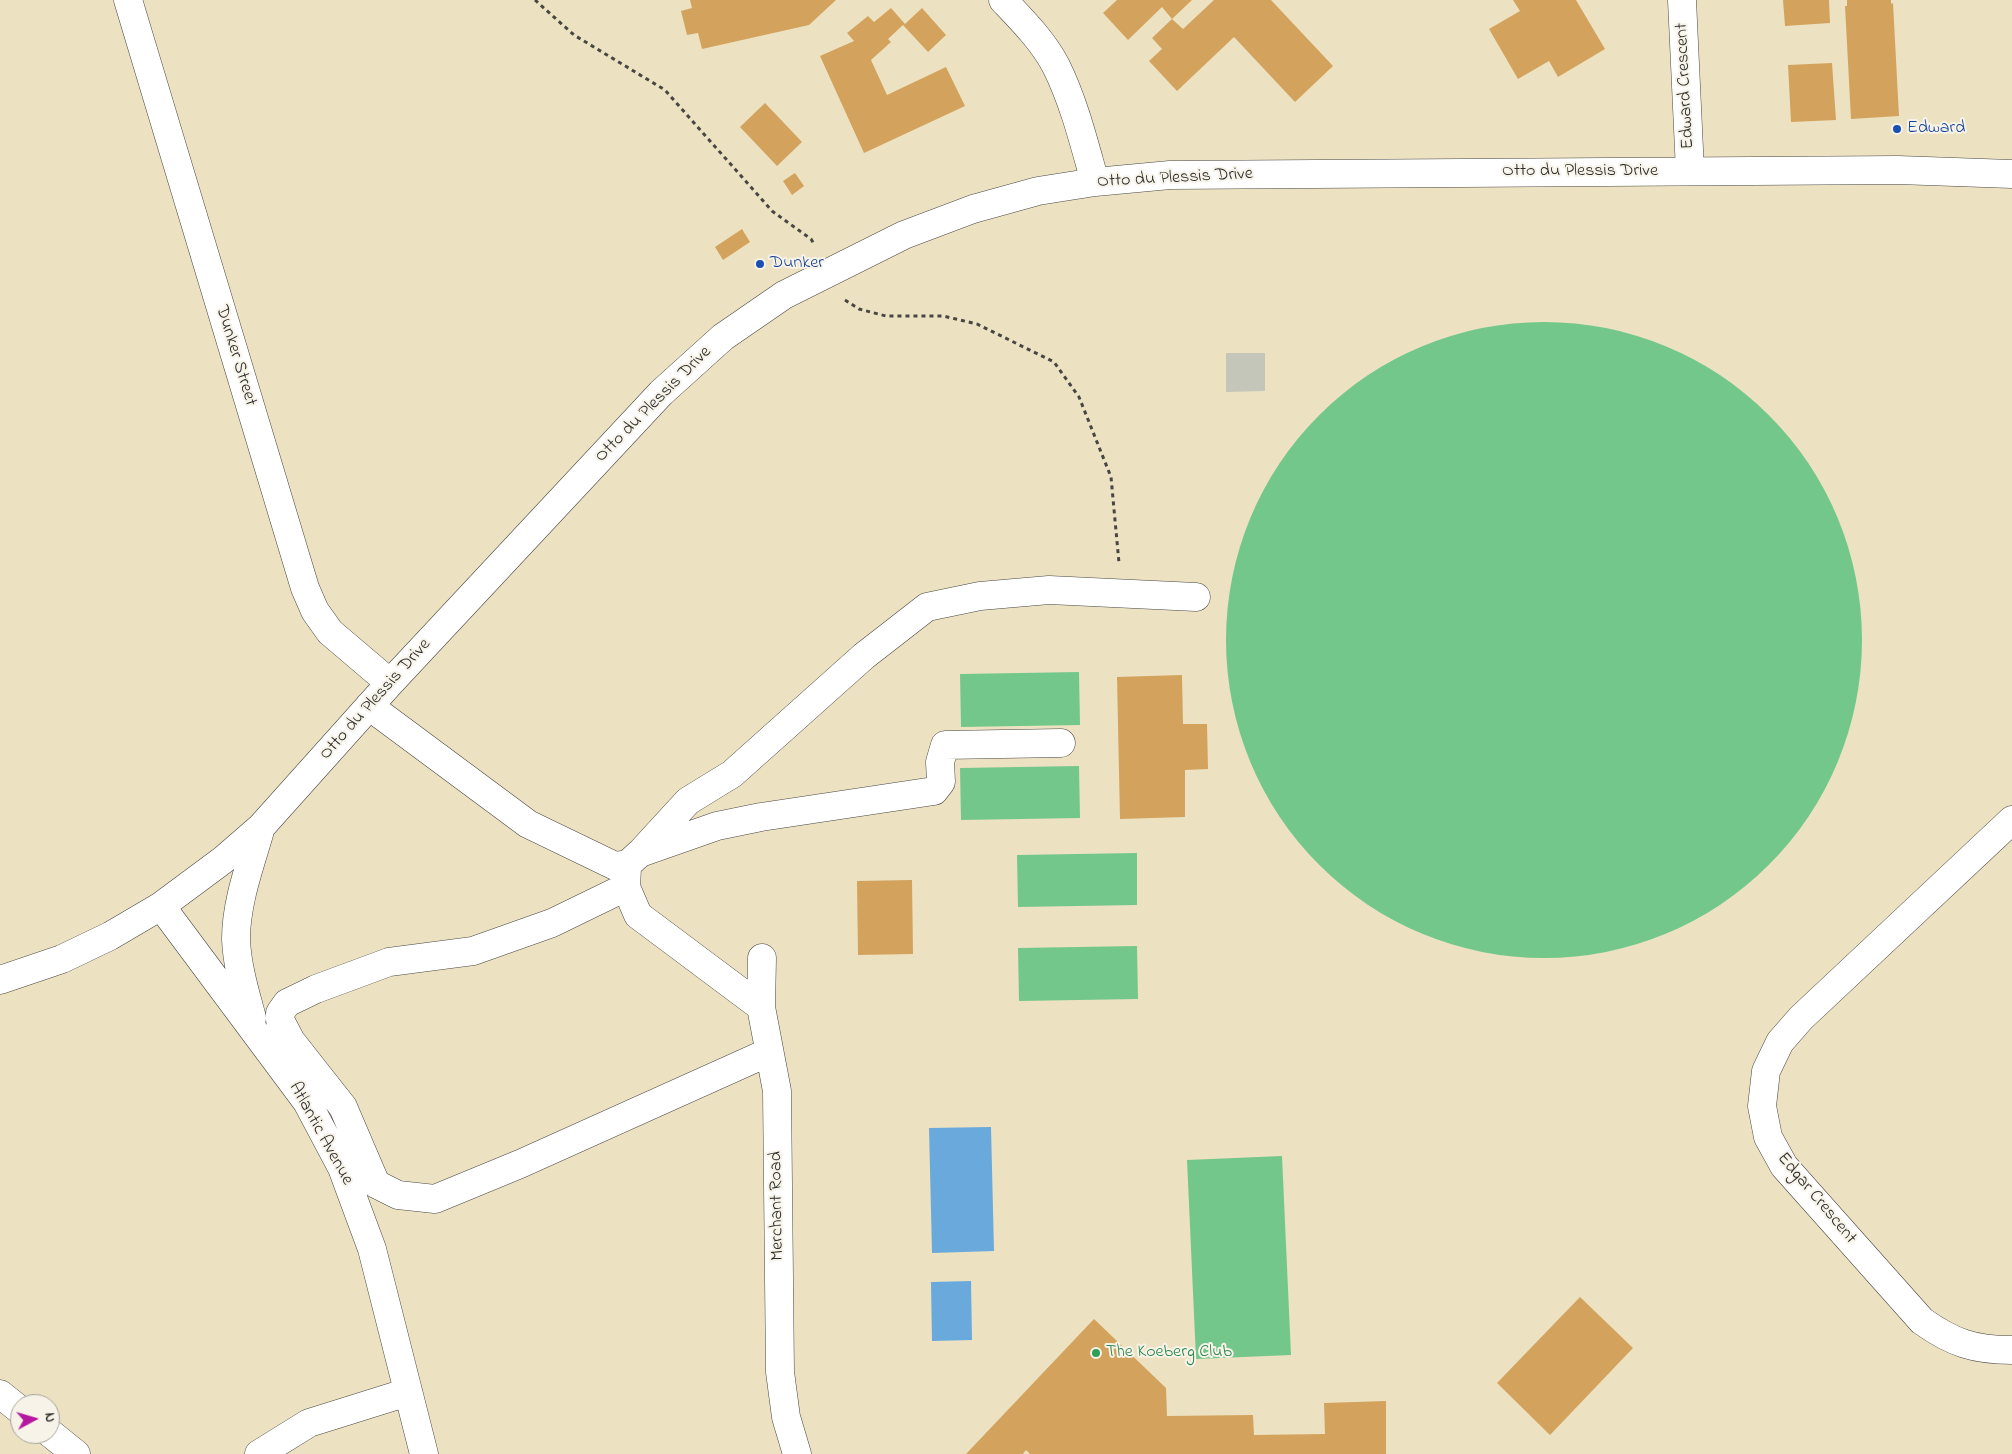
<!DOCTYPE html>
<style>
body{margin:0}
#map{position:relative;width:2012px;height:1454px;overflow:hidden;background:#ece2c2;font-family:"Indie Flower",sans-serif}
canvas{display:block}
.north{position:absolute;left:10px;top:1394px;width:50px;height:50px;box-sizing:border-box;background:#f7f3e8;border:1px solid #a5a39c;border-radius:50%;rotate:84deg;font-size:14px;font-weight:700;line-height:20px;text-align:center;color:#2b2b2b}
.north::after{content:'';display:block;margin:auto;width:18px;height:22px;background:#b5179e;clip-path:polygon(50% 0,100% 100%,50% 72%,0 100%)}
</style>
<div id="map">
<canvas width="2012" height="1454"></canvas>
<div class="north">N</div>
</div>
<script>
const ctx = document.querySelector('canvas').getContext('2d');
ctx.lineJoin = 'round';
function fillPath(path, color) { ctx.fillStyle = color; ctx.fill(path, 'evenodd'); }
function trace(path, color, width, dash) { ctx.strokeStyle = color; ctx.lineWidth = width; ctx.lineCap = dash ? 'butt' : 'round'; ctx.setLineDash(dash || []); ctx.stroke(path); }
function label(font, color, halo, rows, align = 'center') {
  ctx.font = font + ' "Indie Flower",sans-serif'; ctx.lineWidth = 4; ctx.setLineDash([]); ctx.textBaseline = 'middle'; ctx.strokeStyle = halo; ctx.fillStyle = color; for (const [text, x, y, turn = 0] of rows) {
    ctx.save(); ctx.translate(x, y); ctx.rotate((+turn || 0) * Math.PI / 180); ctx.textAlign = isNaN(turn) ? turn : align; if (halo) ctx.strokeText(text, 0, 0); ctx.fillText(text, 0, 0); ctx.restore();
  }
}
fillPath(new Path2D(`
 M1226 353H1265V391L1226 392Z`), '#c3c6b9');
fillPath(new Path2D(`
 M1226 640a318 318 0 1 1 636 0a318 318 0 1 1-636 0Z
 M1079 672 1080 725 961 727 960 674Z
 M1079 766 1080 818 961 820 960 768Z
 M1137 853V905L1018 907 1017 855Z
 M1137 946 1138 999 1019 1001 1018 948Z
 M1282 1156 1291 1355 1196 1359 1187 1160Z`), '#74c78a');
fillPath(new Path2D(`
 M991 1127 994 1251 932 1253 929 1128Z
 M971 1281 972 1340 932 1341 931 1282Z`), '#69a9dc');
fillPath(new Path2D(`
 M690 0H836L809 25 702 49 698 33 687 35 681 11 692 8Z
 M1117 0H1192L1172 19 1162 7 1128 40 1103 13Z
 M1214 0H1271L1333 66 1295 102 1234 37 1177 91 1149 61 1162 49 1152 38 1172 19 1183 29Z
 M1513 0H1576L1605 49 1558 77 1549 61 1518 79 1489 29 1520 11Z
 M1783 0H1829L1830 23 1785 26Z
 M1847 0H1891V4L1893 3 1899 116 1851 119 1845 6H1847Z
 M891 8 905 24 922 8 946 35 928 52 903 25 888 39 891 42 871 60 887 95 946 67 965 106 864 153 820 56 854 41 847 33 868 16 874 22Z
 M1832 63 1836 120 1791 122 1788 65Z
 M765 103 802 142 777 166 740 127Z
 M795 173 804 186 792 195 783 181Z
 M742 229 750 242 723 260 715 247Z
 M1182 675 1183 724H1207L1208 769 1185 770V817L1120 819 1117 677Z
 M912 880 913 954 858 955 857 881Z
 M1580 1297 1633 1348 1550 1435 1497 1383Z
 M1094 1319 1166 1388 1167 1416 1253 1415 1254 1435 1325 1434 1324 1403 1386 1401V1454H1030L1026 1450 1023 1454H966Z`), '#d3a25d');
const minor = new Path2D(`
 M128 0 305 588 315 611 330 632 390 683
 M1003 0C1022 20 1043 41 1056 66 1074 102 1084 143 1095 182
 M1682 0 1690 171
 M369 706 528 824 615 866 628 864 640 853 717 826 761 817 934 791 941 782 940 762 945 745 1061 743
 M2012 820 1801 1018 1780 1042 1766 1071 1762 1106 1768 1137 1784 1166 1922 1321C1953 1343 1974 1350 2012 1350
 M643 850 688 801 732 774 864 656 927 607 980 596 1049 590 1196 597
 M627 868 626 887 638 915 761 1007
 M626 887 552 923 473 951 389 962 316 989 287 1003 280 1013V1020L291 1041 343 1107 376 1184 398 1195 435 1199 520 1164 769 1052
 M161 906 307 1102 342 1168 372 1249 424 1454
 M762 958 761 1007 777 1091 780 1372 786 1417 797 1454
 M0 980 62 959 110 936 161 906 223 860 261 827 390 683 661 393 723 337 784 295 904 235 973 209 1038 191 1095 182 1170 175 1898 170 2012 174
 M252 1018C245 992 237 966 236 939 236 901 251 863 261 827
 M0 1394 20 1410
 M50 1433 76 1454
 M259 1454 309 1423 408 1392`);
trace(minor, '#484642', 29);
trace(new Path2D(`
 M535 0 574 35 665 90 772 211 811 239 814 244
 M845 300 859 309 886 316H943L977 324 1054 362 1079 397 1111 477 1119 563`), '#484642', 3, [4, 4]);
trace(minor, '#fff', 28);
for (const [x, y, r, color] of [
 [1897,129,5,"#1a4fb4"],
 [760,264,5,"#1a4fb4"],
 [1096,1353,5,"#2e9e5b"]
]) { const dot = new Path2D(); dot.arc(x, y, r, 0, 2 * Math.PI); ctx.fillStyle = color; ctx.fill(dot); trace(dot, '#f7f3e8', 2); }
label('18px', '#2b2b2b', '#f7f3e8', [
 ["Edward Crescent",1686,86,-93],
 ["Otto du Plessis Drive",1580,172],
 ["Otto du Plessis Drive",1175,179,-3],
 ["Dunker Street",235,356,73],
 ["Otto du Plessis Drive",654,405,-45],
 ["Otto du Plessis Drive",376,700,-48],
 ["Atlantic Avenue",320,1134,61],
 ["Edgar Crescent",1816,1199,50],
 ["Merchant Road",778,1206,-91]
]);
label('18px', '#164399', '#f7f3e8', [
 ["Edward",1907,129],
 ["Dunker",770,264]
], 'left');
label('18px', '#27864d', '#f7f3e8', [
 ["The Koeberg Club",1106,1353]
], 'left');
</script>
